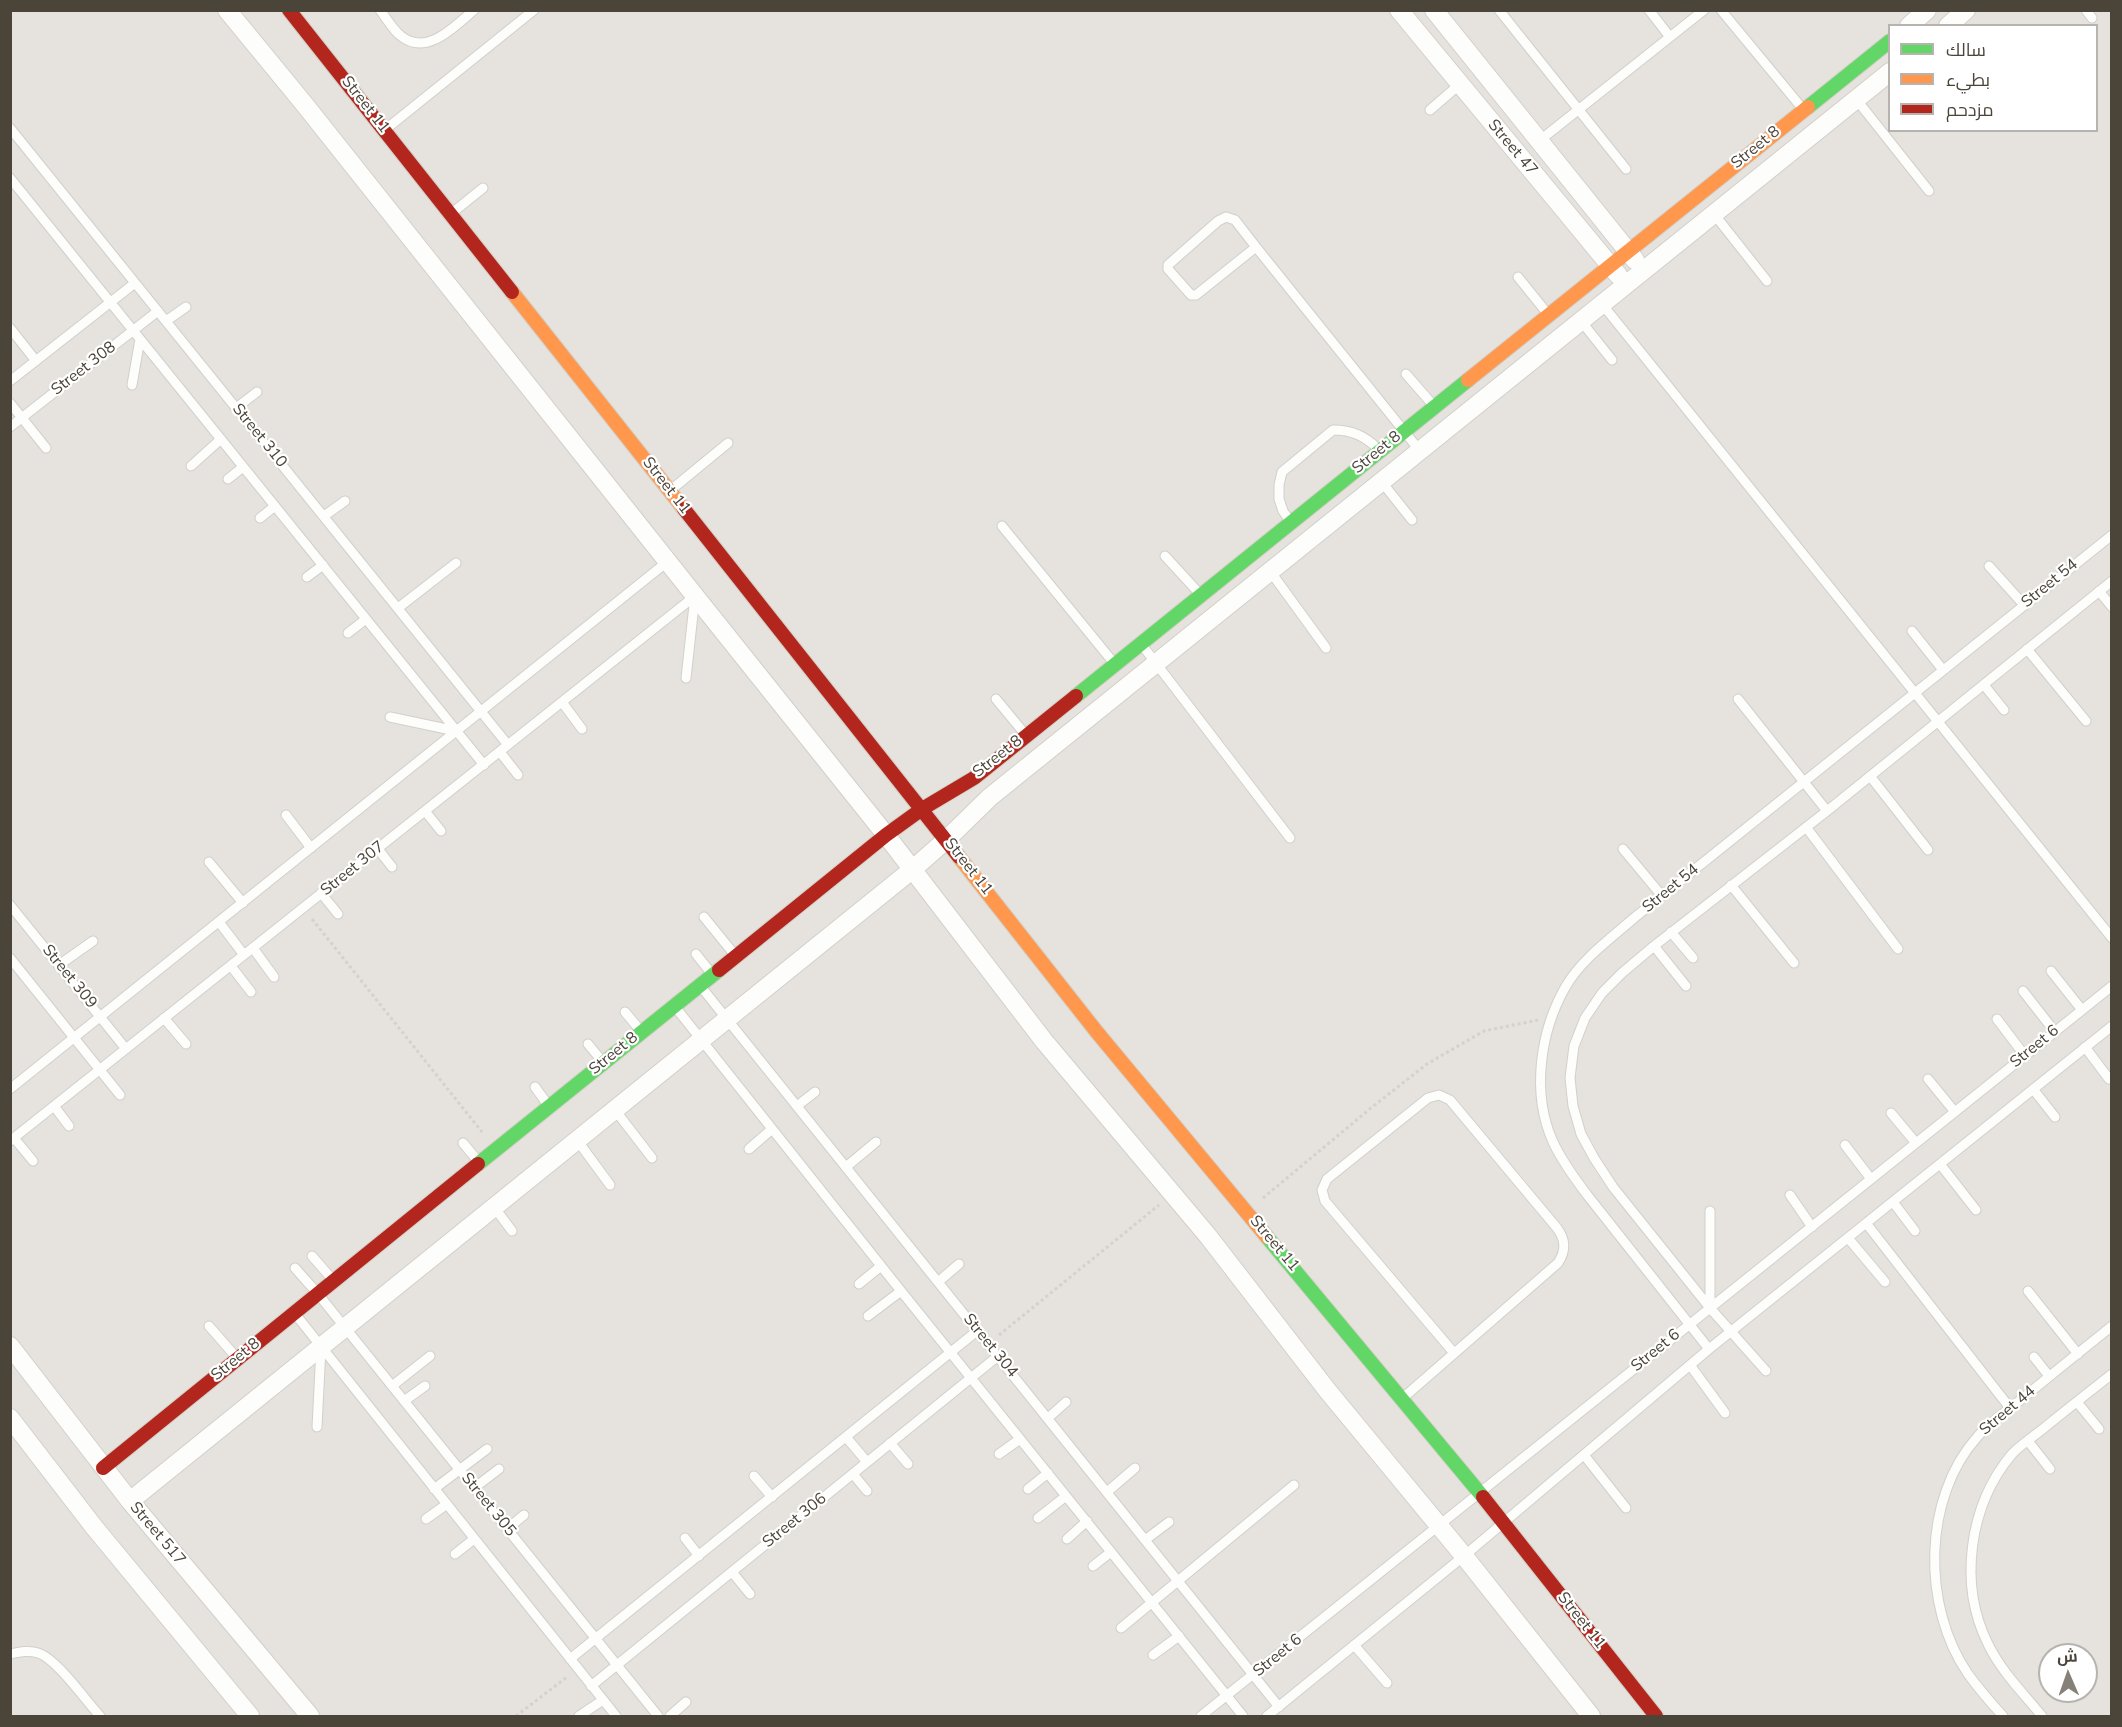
<!DOCTYPE html>
<meta charset="utf-8">
<style>
body{margin:0}
#map{position:relative;width:2122px;height:1727px;overflow:hidden;background:#f4f2ee;font-family:"Nunito Sans",Cairo,sans-serif}
canvas{display:block}
.frame{position:absolute;inset:0;border:12px solid #4b4439;pointer-events:none}
.legend{position:absolute;left:1888px;top:24px;width:210px;height:108px;box-sizing:border-box;background:#fff;border:2px solid #b7b4b0;margin:0;padding:8px 10px;list-style:none;font-size:18px;color:#4b4439}
.legend li{display:flex;align-items:center;gap:12px;height:30px}
.legend b{width:30px;border:2px solid #b7b4b0}
.north{position:absolute;left:2038px;top:1643px;width:60px;height:60px;box-sizing:border-box;background:#fff;border:2px solid #b7b4b0;border-radius:50%;rotate:358deg;font-size:16px;font-weight:700;line-height:24px;text-align:center;color:#4b4439}
.north::after{content:'';display:block;margin:auto;width:21px;height:27px;background:#868178;clip-path:polygon(50% 0,100% 100%,50% 72%,0 100%)}
</style>
<div id="map">
<canvas width="2122" height="1727"></canvas>
<div class="frame"></div>
<ul class="legend">
<li><b style="height:8px;background:#63d668"></b>سالك</li>
<li><b style="height:8px;background:#ff974d"></b>بطيء</li>
<li><b style="height:8px;background:#b3261e"></b>مزدحم</li>
</ul>
<div class="north">ش</div>
</div>
<script>
const ctx = document.querySelector('canvas').getContext('2d');
ctx.lineJoin = 'round';
function fillPath(path, color) { ctx.fillStyle = color; ctx.fill(path, 'evenodd'); }
function trace(path, color, width, dash) { ctx.strokeStyle = color; ctx.lineWidth = width; ctx.lineCap = dash ? 'butt' : 'round'; ctx.setLineDash(dash || []); ctx.stroke(path); }
function label(font, color, halo, rows, align = 'center') {
  ctx.font = font + ' "Nunito Sans",sans-serif'; ctx.lineWidth = 4.5; ctx.setLineDash([]); ctx.textBaseline = 'middle'; ctx.strokeStyle = halo; ctx.fillStyle = color; for (const [text, x, y, turn = 0] of rows) {
    ctx.save(); ctx.translate(x, y); ctx.rotate((+turn || 0) * Math.PI / 180); ctx.textAlign = isNaN(turn) ? turn : align; if (halo) ctx.strokeText(text, 0, 0); ctx.fillText(text, 0, 0); ctx.restore();
  }
}
fillPath(new Path2D(`
 M11 11H2111V1716H11ZM1890 26H2096V130H1890ZM2050 1655H2086V1691H2050Z`), '#e6e2de');
const lane = new Path2D(`
 M380 10C387 19 393 30 401 36 427 57 455 26 474 10
 M1499 10 1626 169
 M1649 10 1670 37
 M1721 10 1802 108
 M2086 10 2092 18
 M1856 99 1929 191
 M1430 110 1460 84
 M10 128 508 745
 M386 129 534 10
 M1539 141 1704 10
 M10 178 484 765
 M452 213 483 188
 M1714 214 1767 281
 M1226 217 1235 220 1256 247 1196 295H1191L1168 269V265L1218 221Z
 M1256 247 1420 451
 M1518 277 1547 313
 M1602 304 2112 938
 M166 321 186 307
 M1581 321 1612 360
 M10 328 36 361
 M1406 374 1433 405
 M10 381 135 283
 M132 385 140 339
 M10 403 46 448
 M236 408 257 392
 M10 427 158 311
 M191 466 221 439
 M228 479 243 467
 M1381 481 1412 520
 M672 489 728 443
 M324 516 345 501
 M260 518 275 506
 M1290 521 1283 511 1279 499V485L1282 472 1333 430C1352 430 1365 436 1378 449
 M1002 526 1113 662
 M1165 556 1199 593
 M1989 566 2024 605
 M1270 571 1326 648
 M307 577 323 565
 M2099 591 2112 607
 M398 608 456 563
 M1912 631 1943 670
 M348 633 366 619
 M1142 645 1290 838
 M2027 649 2086 721
 M686 678 695 596
 M1984 685 2004 710
 M996 699 1025 734
 M1738 699 1827 811
 M562 702 582 729
 M390 717 456 731
 M500 752 518 775
 M1870 776 1928 850
 M425 811 441 831
 M286 815 311 848
 M1806 827 1898 949
 M378 849 392 867
 M1623 849 1662 896
 M209 862 243 903
 M1731 885 1794 963
 M321 893 338 914
 M10 905 126 1049
 M704 917 734 954
 M219 922 244 955
 M1671 932 1693 958
 M1654 946 1686 986
 M253 948 274 977
 M696 954 711 973
 M10 958 120 1095
 M59 965 93 941
 M231 966 251 992
 M2051 971 2082 1010
 M702 988 1279 1707
 M2023 991 2055 1032
 M676 1008 901 1291 1243 1716
 M625 1012 640 1030
 M164 1018 186 1044
 M1997 1019 2025 1056
 M588 1044 602 1061
 M2085 1047 2109 1079
 M1928 1079 1955 1112
 M535 1087 548 1105
 M10 1089 667 562
 M2033 1089 2055 1117
 M54 1106 69 1126
 M797 1106 815 1092
 M615 1110 652 1158
 M1891 1113 1916 1143
 M14 1138 33 1161
 M577 1140 610 1185
 M10 1141 695 596
 M463 1143 478 1161
 M1845 1145 1871 1179
 M749 1149 772 1129
 M1940 1164 1976 1210
 M846 1167 876 1142
 M1790 1195 1812 1227
 M1893 1202 1915 1231
 M494 1207 512 1231
 M1710 1211V1308
 M1866 1223 2010 1408
 M1848 1238 1885 1282
 M312 1256 332 1279
 M295 1268 318 1294 658 1716
 M938 1282 959 1264
 M859 1284 881 1266
 M2028 1291 2078 1354
 M296 1315 616 1716
 M868 1316 901 1291
 M209 1326 236 1357
 M1709 1349 1588 1196C1575 1179 1562 1161 1553 1142 1531 1093 1540 1031 1566 986 1582 959 1611 938 1634 918L2112 535
 M2034 1357 2049 1376
 M1690 1365 1725 1413
 M1766 1371 1710 1308 1613 1187 1594 1158 1581 1134 1573 1106 1570 1078 1574 1046 1585 1018 1602 993 1622 973 1654 946 1827 811 2112 581
 M392 1386 430 1356
 M1404 1397 1558 1263C1566 1251 1566 1240 1557 1228L1450 1100 1439 1095 1428 1098 1327 1179 1322 1190 1325 1201 1454 1353
 M404 1401 425 1386
 M2077 1402 2099 1429
 M1048 1418 1066 1402
 M317 1427 321 1348
 M846 1437 867 1462
 M2028 1441 2050 1469
 M890 1443 908 1464
 M999 1454 1020 1439
 M1584 1455 1626 1508
 M853 1474 867 1491
 M754 1476 772 1497
 M474 1488 499 1469
 M434 1489 487 1449
 M1028 1489 1048 1473
 M1107 1492 1135 1468
 M1038 1518 1066 1496
 M426 1519 447 1504
 M507 1529 524 1515
 M685 1538 699 1556
 M1067 1539 1087 1521
 M1145 1540 1169 1522
 M455 1554 474 1539
 M1093 1566 1111 1552
 M732 1572 750 1594
 M1121 1628 1294 1485
 M1354 1645 1387 1683
 M10 1654C20 1652 29 1650 38 1653 56 1658 86 1701 100 1716
 M1153 1655 1179 1636
 M570 1659 977 1331
 M591 1686 998 1356
 M579 1716 603 1700
 M670 1716 686 1702
 M1201 1716 2112 986
 M1267 1716 1464 1556 1709 1349 2112 1026
 M2003 1716C1991 1703 1979 1689 1968 1674 1922 1607 1922 1498 1978 1436 1990 1422 2008 1410 2023 1398 2052 1374 2082 1350 2112 1326
 M2042 1716C2023 1693 2001 1671 1988 1644 1958 1584 1969 1505 2012 1454 2020 1445 2033 1437 2044 1428 2066 1410 2089 1392 2112 1374`);
const street = new Path2D(`
 M227 10 305 105 695 596 886 835 1044 1041 1208 1236 1327 1390 1464 1556 1591 1716
 M1399 10 1618 275
 M1434 10 1635 260
 M1909 26 1927 10
 M1948 26 1966 10
 M10 1346 130 1501 310 1716
 M10 1418 94 1527 250 1716
 M130 1501 913 869 946 840 990 797 1890 72`);
const fast = new Path2D(`
 M1808 107 1890 41
 M1076 696 1468 380
 M478 1164 719 970
 M1267 1237 1483 1497`);
const slow = new Path2D(`
 M512 292 684 509
 M1468 380 1808 107
 M959 857 1096 1031 1267 1237`);
const jam = new Path2D(`
 M289 10 512 292
 M684 509 959 857
 M719 970 886 835 922 809 974 778 1076 696
 M103 1468 478 1164
 M1483 1497 1656 1716`);
trace(lane, '#d2d0cb', 11);
trace(street, '#d2d0cb', 20);
trace(fast, '#d3cfc5', 16);
trace(slow, '#d3cfc5', 16);
trace(jam, '#d3cfc5', 16);
trace(new Path2D(`
 M312 919 482 1132
 M1263 1198 1371 1108 1427 1064 1484 1031 1538 1020
 M999 1335 1159 1205
 M516 1716 567 1677`), '#d3d2cc', 3, [3, 3]);
trace(lane, '#fdfdfc', 9);
trace(street, '#fdfdfc', 18);
trace(fast, '#63d668', 14);
trace(slow, '#ff974d', 14);
trace(jam, '#b3261e', 14);
label('16px', '#4b4439', '#fff', [
 ["Street 11",365,105,52],
 ["Street 47",1512,148,50],
 ["Street 8",1756,148,-39],
 ["Street 308",84,369,-38],
 ["Street 310",259,436,51],
 ["Street 8",1377,453,-39],
 ["Street 11",666,486,52],
 ["Street 54",2050,584,-39],
 ["Street 8",998,757,-38],
 ["Street 11",968,867,52],
 ["Street 307",353,869,-39],
 ["Street 54",1671,889,-39],
 ["Street 309",69,977,51],
 ["Street 6",2035,1047,-39],
 ["Street 8",614,1054,-39],
 ["Street 11",1274,1244,50],
 ["Street 304",990,1346,51],
 ["Street 6",1656,1351,-39],
 ["Street 8",236,1360,-39],
 ["Street 44",2008,1411,-40],
 ["Street 305",488,1505,51],
 ["Street 306",795,1521,-39],
 ["Street 517",157,1534,50],
 ["Street 11",1581,1621,52],
 ["Street 6",1278,1656,-39]
]);
</script>
